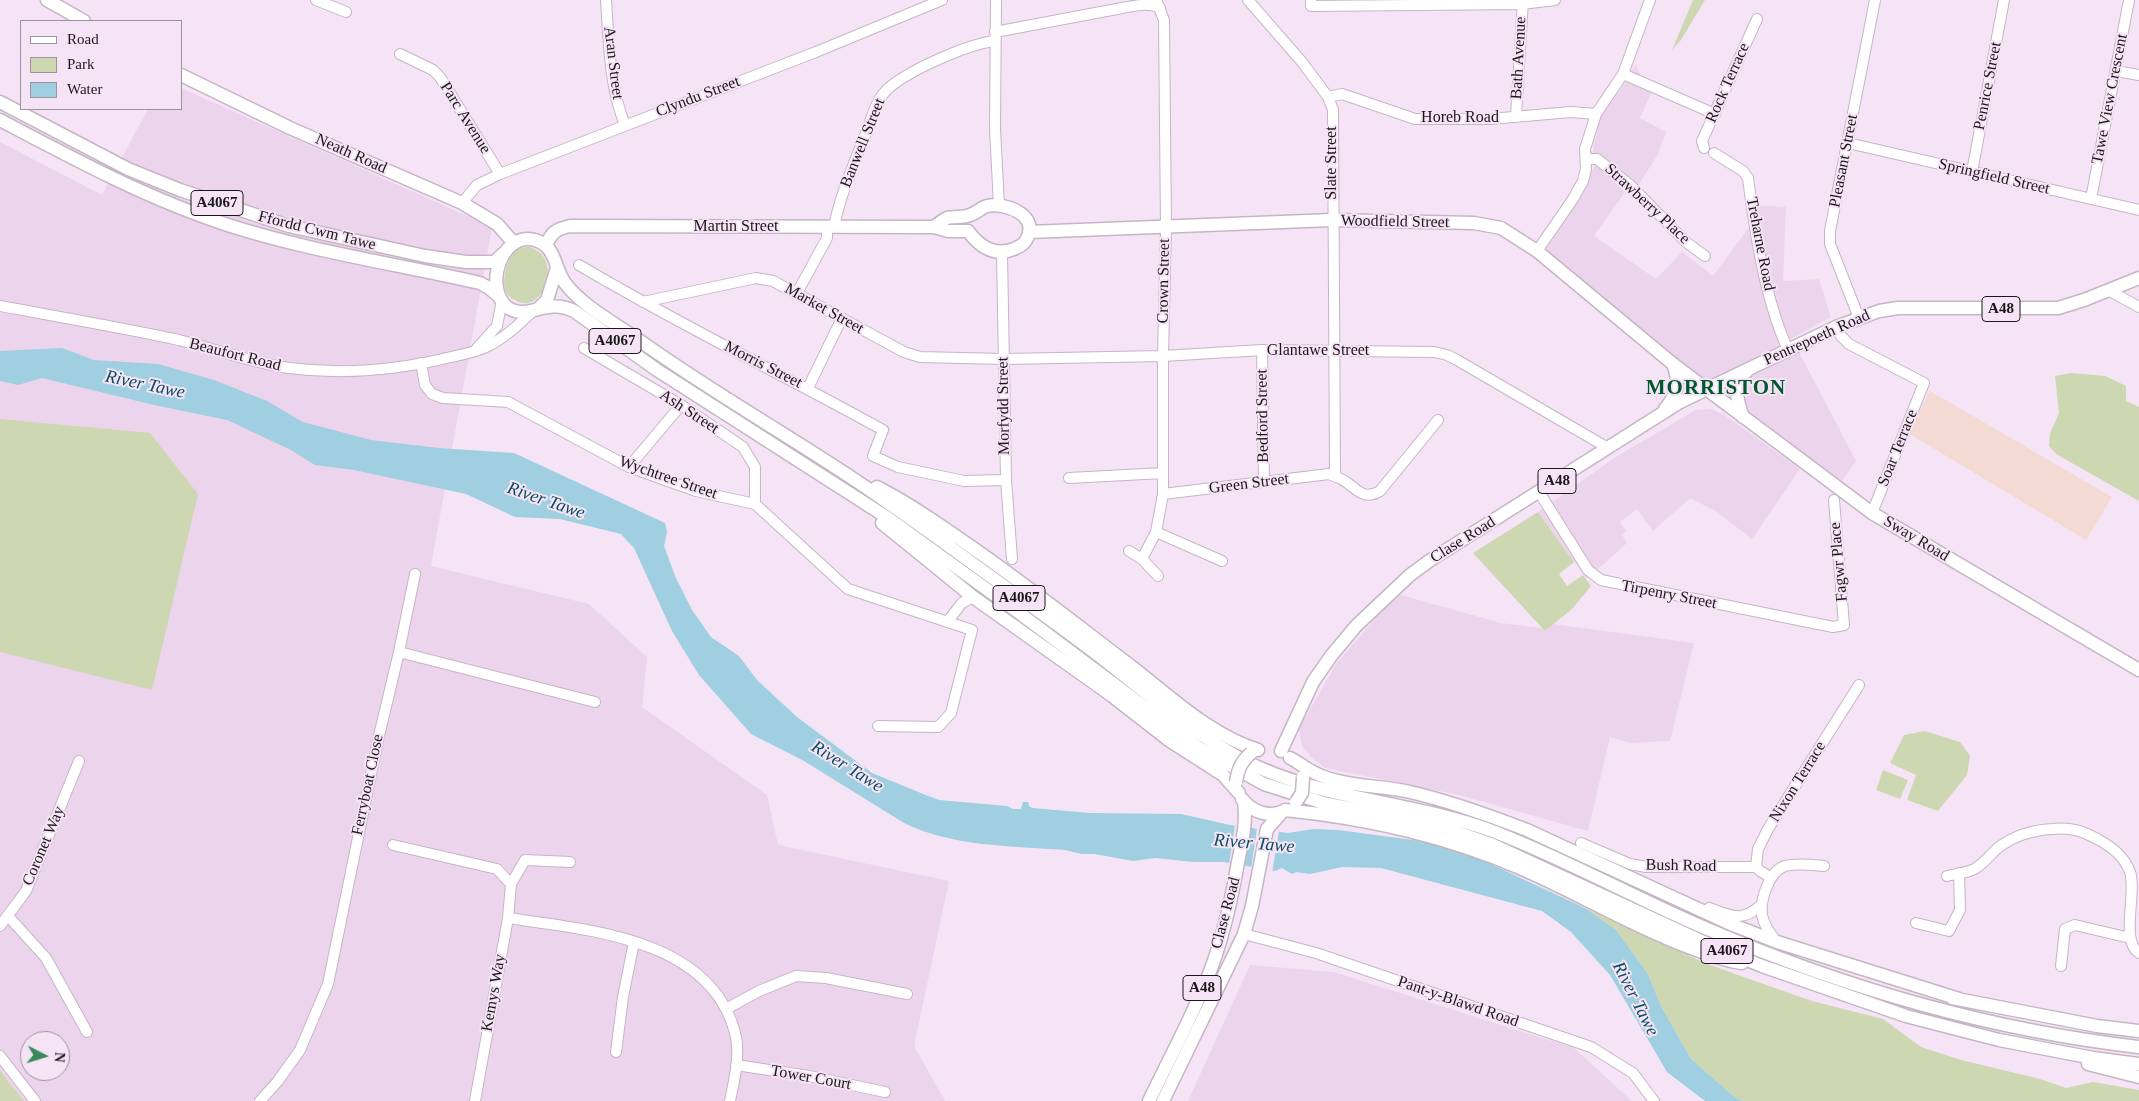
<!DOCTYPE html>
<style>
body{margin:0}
#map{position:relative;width:2139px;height:1101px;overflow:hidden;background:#f5e4f5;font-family:"Times New Roman",serif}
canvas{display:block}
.legend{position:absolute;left:20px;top:20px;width:162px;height:90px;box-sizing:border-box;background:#f5e4f5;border:1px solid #9e929e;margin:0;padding:6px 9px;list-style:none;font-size:15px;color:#1c171c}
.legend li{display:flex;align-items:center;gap:10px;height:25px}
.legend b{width:25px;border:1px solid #9e929e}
.north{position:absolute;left:20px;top:1031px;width:50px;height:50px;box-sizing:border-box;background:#f5e4f5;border:1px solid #9e929e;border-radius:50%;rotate:95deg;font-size:14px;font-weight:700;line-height:20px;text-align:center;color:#1c171c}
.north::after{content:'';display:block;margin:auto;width:18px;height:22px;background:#398a5b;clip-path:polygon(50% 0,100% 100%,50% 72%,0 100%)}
</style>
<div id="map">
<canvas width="2139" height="1101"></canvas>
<ul class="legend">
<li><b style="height:6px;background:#fff"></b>Road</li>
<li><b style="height:14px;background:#cdd7b1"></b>Park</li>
<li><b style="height:14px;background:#9fcfe0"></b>Water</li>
</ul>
<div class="north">N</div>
</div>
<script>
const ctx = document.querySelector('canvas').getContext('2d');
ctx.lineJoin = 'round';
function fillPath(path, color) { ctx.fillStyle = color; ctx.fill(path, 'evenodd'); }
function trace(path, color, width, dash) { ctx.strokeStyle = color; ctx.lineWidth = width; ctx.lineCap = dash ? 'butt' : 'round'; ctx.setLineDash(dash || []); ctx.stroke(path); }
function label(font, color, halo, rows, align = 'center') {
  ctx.font = font + ' "Times New Roman",serif'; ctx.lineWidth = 4; ctx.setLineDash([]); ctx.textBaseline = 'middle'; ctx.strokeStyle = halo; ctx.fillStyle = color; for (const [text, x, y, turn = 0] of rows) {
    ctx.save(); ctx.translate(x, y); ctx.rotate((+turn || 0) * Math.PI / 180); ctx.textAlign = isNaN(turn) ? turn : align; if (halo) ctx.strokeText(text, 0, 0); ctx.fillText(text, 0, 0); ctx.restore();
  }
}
fillPath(new Path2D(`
 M1635 65 1642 77 1656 82 1640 118 1666 132 1658 154 1631 197 1625 192 1594 236 1656 279 1682 252 1713 276 1750 226 1756 205 1786 207 1783 281 1819 279 1831 317 1708 384 1546 250 1579 200 1594 167 1593 148 1601 116 1626 82Z
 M181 88 492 227 431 566 589 604 647 657 642 707 767 795 778 845 949 881 914 1046 945 1101H0V142L102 195 148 109H181ZM30 1041H60V1071H30Z
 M1799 352 1856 461 1842 481 1745 411 1741 398 1744 385 1751 377Z
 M1711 409 1723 414 1800 469 1752 539 1717 512 1690 498 1653 531 1637 509 1620 522 1626 531 1622 535 1627 543 1587 579 1538 512 1617 456 1696 410Z
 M1401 595 1501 623 1542 628 1545 631 1553 624 1694 643 1670 741 1630 743 1610 737 1588 831 1459 795 1325 768 1311 757 1302 746 1299 729 1336 664 1388 604Z
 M1250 965 1334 972 1574 1048 1632 1101H1188Z`), '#ecd5ec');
fillPath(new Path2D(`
 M1930 391 2112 497 2086 540 1908 433Z`), '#f3dad2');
fillPath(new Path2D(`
 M1693 0H1705L1681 40 1672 50Z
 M529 247C566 257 542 318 515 300 510 298 506 294 505 289 502 278 508 255 518 249 520 248 526 247 529 247Z
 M2071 373 2105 376 2126 386V401L2139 407V501L2056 454 2049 446 2050 434 2059 413 2055 376Z
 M0 419 150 433 198 494 152 690 0 652Z
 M1538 512 1574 562 1559 574 1567 586 1583 575 1591 586 1572 609 1545 631 1473 553Z
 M1925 731 1960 742 1970 756 1967 775 1938 811 1907 800 1916 775 1890 763 1904 735Z
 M1883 770 1908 780 1900 799 1876 790Z
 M1585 908 1705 963 1752 980 1812 1001 1883 1019 1921 1047 1961 1060 2040 1079 2066 1088 2093 1082 2139 1090V1101H1744L1737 1099 1691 1059 1661 1006 1648 974 1616 930Z
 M0 1071 24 1101H0Z`), '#cdd7b1');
fillPath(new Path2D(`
 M62 348 94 360 158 364 214 380 267 401 303 422 371 440 439 448 514 453 665 523 667 532 664 546 675 576 692 610 711 637 739 656 757 680 797 717 872 773 928 796 939 800 1007 806 1013 809H1021L1023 802H1028L1029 806 1032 808 1090 813 1181 814 1230 825 1288 833 1314 829 1338 830 1413 840 1444 847 1482 860 1585 908 1616 930 1648 974 1661 1006 1691 1059 1737 1099 1744 1101H1705L1667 1072 1610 975 1571 932 1542 911 1381 868 1342 867 1310 874 1296 872 1292 874 1282 868 1275 871 1224 862H1194L1155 858 1133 861 1095 854H1082L1065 850C1012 846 953 847 904 823L804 761 751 734 699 675 672 631 634 548 621 534 560 519 515 517 466 494 354 470 315 465 291 450 227 420 154 405 42 378 18 385 0 381V351Z`), '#9fcfe0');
fillPath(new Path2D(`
 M1235 825 1250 827 1244 868 1229 865Z
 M1257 828 1279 831 1272 873 1251 869Z`), '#f5e4f5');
const minor = new Path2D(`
 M316 0 346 12
 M606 0C609 43 609 85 625 125
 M996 0 995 129 999 205
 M1248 0 1302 62 1328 97 1333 110 1335 476
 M1311 0V6L1522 4 1555 0
 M995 32 1122 8C1134 6 1149 2 1160 8
 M400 54 433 70 440 77 500 174
 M2116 71 2139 75
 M1623 74 1715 114
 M1328 97 1342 94 1415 119H1490L1571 112 1596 114
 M1516 117 1523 0
 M1848 143 2139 210
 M1704 148 1702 141 1757 19
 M1714 153 1743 171 1748 178C1755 233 1765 299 1788 350
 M1586 159H1597L1631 186 1686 242 1705 256
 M1972 172 2004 0
 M2091 199 2129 0
 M462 203 477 185 500 174 816 52 942 0
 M834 227C840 195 854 164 866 133 871 121 874 105 883 94 900 73 968 44 995 41
 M1537 251 1573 199 1583 181 1586 169 1585 149 1596 114 1623 74 1650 0
 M1002 253 1006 480 1012 559
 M579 265C678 324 782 374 883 430L873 456 898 467 964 481 1006 480
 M2108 290 2139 307
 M797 293 827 238V227
 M643 302 756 278 773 281 904 352 920 357 1004 359 1163 356 1262 350 1434 352 1447 355 1457 360 1608 448
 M0 306C60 317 119 327 179 340 216 349 251 363 289 368 343 375 398 370 451 357 464 354 478 352 490 345 506 337 519 324 532 312
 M1859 318 1830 244V231L1875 0
 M1836 327 1841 336 1849 344 1924 383 1872 513
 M477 348 497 326 502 300
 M584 348 681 405 743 447 755 467V504
 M1262 350 1264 482
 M421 363 425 385 432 394 443 398 508 402 629 467 696 491 755 504 848 589 972 630 951 713 938 727 878 726
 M808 388 841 320
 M629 467 681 405
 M1069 478 1163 473
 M1539 492 1588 570 1601 580 1833 627 1844 625 1834 500
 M1163 494 1329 474C1333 476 1337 477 1341 479 1356 486 1361 502 1380 491L1438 420
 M1156 532 1222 561
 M1129 551 1142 559 1158 576
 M1142 559 1156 532 1163 494V356L1166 227 1164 20 1156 0
 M947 622 962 603 973 597
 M399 652 415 574
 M1581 843 1630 864 1646 867H1756
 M393 845 497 869 511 884
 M1947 876C1955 874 1969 873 1976 868 1984 863 1991 854 1999 847 2014 836 2034 830 2052 829 2071 827 2083 831 2099 840 2112 847 2125 858 2130 872 2137 893 2120 941 2139 953
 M1770 877 1760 871 1756 867 1758 849 1768 829 1859 685
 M1709 908C1732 916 1742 923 1762 904
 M8 916 46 958 87 1032
 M508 918C588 930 714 938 736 1037 740 1057 734 1081 730 1101
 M1916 923 1949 931 1960 910 1959 873
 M0 926 26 891 79 761
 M1244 934 1316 953 1591 1047 1633 1073 1654 1101
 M1777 942C1770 934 1764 926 1762 915 1760 900 1769 871 1785 866 1798 863 1812 865 1824 866
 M2061 966 2065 929 2075 925 2130 938
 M726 1009 759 991 796 976 826 978 907 994
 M616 1052 623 997 634 942
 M0 1056 35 1101
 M736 1065 809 1076 885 1092
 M260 1101 278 1081 300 1050 328 984 378 740 399 652 595 702
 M475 1101 508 918 511 884 525 860 570 862`);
const major = new Path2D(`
 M47 0 84 21
 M181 75 290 128 462 203 497 224 513 242
 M0 102 128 169 180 190 289 226 425 256 466 262H494L504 253
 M0 120C74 159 148 199 228 225 308 251 397 264 480 283L489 288 500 297
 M934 227C938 224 943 220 947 218 954 216 963 218 970 215 977 213 980 208 987 206 1006 202 1041 216 1026 240 1024 245 1018 247 1014 249 994 257 979 246 968 231
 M1029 232 1332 220 1474 223 1501 228 1537 251 1673 364 1872 513 2139 670
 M546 245C552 232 556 229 570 226L934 227 948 231H968
 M538 309 547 300 557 268
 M1665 409C1678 393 1680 383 1673 364
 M1743 417C1737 401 1732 384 1747 371
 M877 487C910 504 940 525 970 546 1025 584 1078 626 1132 667 1171 697 1210 735 1258 750
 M882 523 973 597 1111 695 1170 741 1223 775 1239 793
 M1281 751 1313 682 1331 656 1356 626 1410 575 1429 561 1680 402 1836 327 1879 311 1898 308H2058L2084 300 2139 278
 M1290 758C1298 762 1305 768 1313 772 1341 787 1379 785 1410 792 1450 801 1488 815 1527 830L1733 925 1777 942 1959 999
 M1242 799C1252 812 1269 818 1284 811
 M1285 810C1365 818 1446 836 1520 868 1578 893 1632 926 1691 948 1708 954 1724 961 1742 963
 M1952 998 2097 1026 2139 1031
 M2139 1047C1991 1030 1842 987 1705 928 1635 898 1567 860 1495 832 1414 801 1324 801 1245 761 1195 735 1152 697 1107 662 1057 623 1004 587 953 549 921 526 888 502 855 480 783 432 707 389 636 338 614 323 581 305 565 283 555 270 556 249 540 242 504 225 482 286 507 307 527 322 545 297 574 311L657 370 888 518 1014 609 1199 748 1264 784 1327 804 1412 820 1448 829 1493 845 1699 940 1762 966 1906 1016 1999 1040 2093 1058 2139 1064
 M2088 1064 2139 1077
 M1149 1101C1170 1057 1195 1012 1212 966 1224 933 1232 897 1238 862 1242 842 1247 822 1244 802
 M1163 1101 1244 934 1252 906 1267 829 1281 813`);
trace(minor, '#c5b5c5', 12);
trace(major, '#c5b5c5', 15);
trace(minor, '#fff', 10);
trace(major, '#fff', 12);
const majorBridge = new Path2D(`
 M1236 782C1238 769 1241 762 1251 753
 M1296 802 1302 793 1303 777`);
trace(majorBridge, '#c5b5c5', 15, []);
trace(majorBridge, '#fff', 12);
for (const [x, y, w] of [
 [217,203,52],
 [2001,309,38],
 [615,341,52],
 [1557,481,38],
 [1019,598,52],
 [1727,951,52],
 [1202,988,38]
]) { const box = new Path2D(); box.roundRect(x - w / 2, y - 12.5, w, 25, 4); ctx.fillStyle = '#f5e4f5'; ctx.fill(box); trace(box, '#1c171c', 1); }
label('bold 15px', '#1c171c', null, [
 ["A4067",217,203],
 ["A48",2001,309],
 ["A4067",615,341],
 ["A48",1557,481],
 ["A4067",1019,598],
 ["A4067",1727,951],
 ["A48",1202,988]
]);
label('16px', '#1c171c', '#f5e4f5', [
 ["Bath Avenue",1519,58,-87],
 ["Aran Street",613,63,83],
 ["Rock Terrace",1728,83,-66],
 ["Penrice Street",1988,86,-79],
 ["Clyndu Street",698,97,-21],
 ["Tawe View Crescent",2110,99,-79],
 ["Parc Avenue",465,118,58],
 ["Horeb Road",1460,118],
 ["Banwell Street",863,143,-68],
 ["Neath Road",351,154,24],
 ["Pleasant Street",1844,161,-79],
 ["Slate Street",1332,163,-90],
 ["Springfield Street",1994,177,13],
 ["Strawberry Place",1647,204,43],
 ["Woodfield Street",1395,222,1],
 ["Martin Street",736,227],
 ["Ffordd Cwm Tawe",317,231,14],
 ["Treharne Road",1760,244,79],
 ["Crown Street",1164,281,-89],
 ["Market Street",824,309,29],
 ["Pentrepoeth Road",1817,338,-24],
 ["Glantawe Street",1318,351],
 ["Beaufort Road",235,355,14],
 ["Morris Street",763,365,27],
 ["Morfydd Street",1004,406,-91],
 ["Ash Street",689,412,33],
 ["Bedford Street",1263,416,-91],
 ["Soar Terrace",1898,448,-68],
 ["Wychtree Street",668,478,19],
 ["Green Street",1249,484,-7],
 ["Sway Road",1916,539,31],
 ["Clase Road",1463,540,-32],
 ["Fagwr Place",1839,562,-95],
 ["Tirpenry Street",1669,595,11],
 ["Nixon Terrace",1798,782,-58],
 ["Ferryboat Close",368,785,-78],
 ["Coronet Way",44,846,-67],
 ["Bush Road",1681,866,1],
 ["Clase Road",1226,913,-75],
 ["Kemys Way",494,993,-80],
 ["Pant-y-Blawd Road",1458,1002,19],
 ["Tower Court",811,1078,10]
]);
label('italic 18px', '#094d60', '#f5e4f5', [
 ["River Tawe",145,385,12],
 ["River Tawe",546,501,19],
 ["River Tawe",847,767,32],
 ["River Tawe",1254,844,5],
 ["River Tawe",1635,999,63]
]);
ctx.letterSpacing = '1px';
label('bold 21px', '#00582f', '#f5e4f5', [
 ["MORRISTON",1716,389]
]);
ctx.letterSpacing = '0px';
</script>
